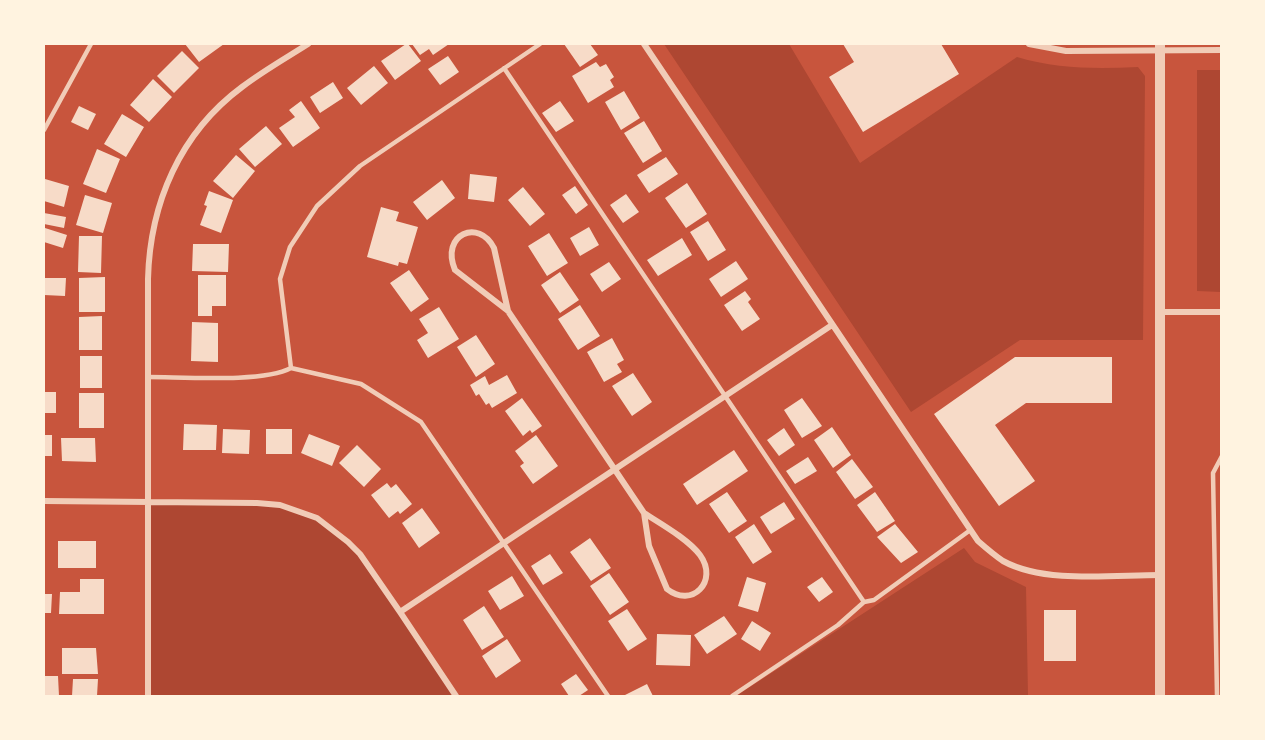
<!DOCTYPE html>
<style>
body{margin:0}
#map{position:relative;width:1265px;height:740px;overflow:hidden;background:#c8553d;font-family:"Fira Sans",sans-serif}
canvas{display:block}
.frame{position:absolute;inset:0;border:45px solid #fff3e0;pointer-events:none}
</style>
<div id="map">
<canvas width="1265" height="740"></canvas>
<div class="frame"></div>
</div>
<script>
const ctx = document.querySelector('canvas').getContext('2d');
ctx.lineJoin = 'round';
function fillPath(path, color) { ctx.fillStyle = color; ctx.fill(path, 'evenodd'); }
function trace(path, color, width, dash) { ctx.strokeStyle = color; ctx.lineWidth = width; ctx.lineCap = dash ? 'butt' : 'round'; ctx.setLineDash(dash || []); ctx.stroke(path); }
fillPath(new Path2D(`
 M664 44H789L860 163 1017 57C1057 69 1096 69 1138 67L1145 76 1143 340H1020L911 412Z
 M1197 70H1221V292L1197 291Z
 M148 501 280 505 317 518 348 542 456 696H148Z
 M964 548 975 562 1026 587 1028 696H736Z`), '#ae4732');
fillPath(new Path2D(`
 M185 44H224L199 62Z
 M406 44H408L421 61 395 80 381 61Z
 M412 44H449L433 55 429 49 420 55Z
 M564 44H590L598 55 580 67Z
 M843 44H941L959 74 863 132 829 77 854 62Z
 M182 51 199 68 174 93 157 76Z
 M448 56 459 72 440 85 428 69Z
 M596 62 600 67 606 64 614 77 610 80 614 87 588 103 572 76Z
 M374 66 388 83 361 105 347 88Z
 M153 79 172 97 149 122 130 105Z
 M333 82 343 98 320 113 310 97Z
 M624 91 640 118 621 130 605 102Z
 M301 101 320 128 293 147 279 128 295 117 289 110Z
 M560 101 574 121 556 132 542 113Z
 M79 106 96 114 88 130 71 122Z
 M122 114 144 127 126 157 104 144Z
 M644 121 662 151 643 163 624 133Z
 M266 126 282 144 255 167 239 149Z
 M97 149 120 159 106 193 83 184Z
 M236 155 255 171 233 198 213 181Z
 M666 157 678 174 649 193 637 175Z
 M470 174 497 177 494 202 468 199Z
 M45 179 69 186 64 207 44 201Z
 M442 180 455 198 427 220 413 202Z
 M687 183 707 214 686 228 665 198Z
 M575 186 588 205 576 214 562 195Z
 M523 187 545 214 530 226 508 200Z
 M209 191 233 200 221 233 200 225 207 206 204 205Z
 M626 194 639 212 623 223 610 205Z
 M85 195 112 203 103 233 76 225Z
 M381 207 399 212 396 221 418 227 407 264 399 262 398 266 367 257Z
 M44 213 66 217 64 228 44 224Z
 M708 221 726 250 708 261 690 232Z
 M589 227 599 245 580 256 570 238Z
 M45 228 67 235 63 248 44 242Z
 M549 233 568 263 547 276 528 246Z
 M79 236H102L101 273 78 272Z
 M682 238 692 255 658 276 647 260Z
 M193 244H229L228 272 192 271Z
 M736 261 748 279 721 297 709 279Z
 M609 262 621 279 602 292 590 274Z
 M409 270 429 299 411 312 390 283Z
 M560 272 579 300 560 313 541 285Z
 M198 275H226V306H212V316H198Z
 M105 277V312H79V278Z
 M44 278H66L65 296 44 295Z
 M745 291 751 299 748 302 760 319 742 331 724 305Z
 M580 305 600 336 578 350 558 319Z
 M439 307 459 339 428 358 417 340 428 333 419 319Z
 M102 316V350H79V317Z
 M192 322 218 323V362L191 361Z
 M476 335 495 364 476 377 457 347Z
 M612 338 624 360 617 364 622 372 604 382 587 352Z
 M80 356H102V388H80Z
 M1015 357H1112V403H1026L995 425 1035 481 999 506 934 414Z
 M633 373 652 402 632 416 612 386Z
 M507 375 517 393 492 408 489 403 486 405 479 394 476 396 470 385 485 376 489 385Z
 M44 392H56V413H44Z
 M79 393H104V428H79Z
 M522 398 542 426 532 433 530 430 523 436 505 411Z
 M802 398 822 426 802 438 784 410Z
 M184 424 217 425 216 450H183Z
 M832 427 851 455 833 468 814 440Z
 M784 428 795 445 779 456 767 440Z
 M223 429 250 430 249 454 222 453Z
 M266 429H292V454H266Z
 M309 434 340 446 332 466 301 453Z
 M44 435H52V456H44Z
 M536 435 558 466 533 484 520 466 524 463 515 451Z
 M61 438H95L96 462 62 461Z
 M357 445 381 469 364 487 339 463Z
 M734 450 748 471 697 505 683 484Z
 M808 457 817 471 795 484 786 471Z
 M852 459 873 487 855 499 836 472Z
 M387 483 391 488 396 484 412 504 400 514 398 511 389 518 371 495Z
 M727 492 747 521 729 533 709 504Z
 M875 492 895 521 877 532 857 505Z
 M784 502 795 519 771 534 760 517Z
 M422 508 440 533 419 548 402 523Z
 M754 524 772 552 753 564 735 537Z
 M895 524 918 552 901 563 877 537Z
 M590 538 611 568 591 581 570 552Z
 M58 541H96V568H58Z
 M550 554 563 573 543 585 531 566Z
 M609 573 629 602 610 615 590 586Z
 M512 576 524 596 500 610 488 591Z
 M747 577 766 583 758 612 738 606Z
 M822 577 833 592 819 602 807 587Z
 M80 579H104V614H59L60 592H80Z
 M44 594H52L51 613H44Z
 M484 606 504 637 482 650 463 620Z
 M627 609 647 639 628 651 608 621Z
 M1044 610H1076V661H1044Z
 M724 616 737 634 707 654 694 635Z
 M752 621 771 633 760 651 741 639Z
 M657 634 691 635 690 666 656 665Z
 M507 639 521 661 496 678 482 656Z
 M62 648H96L98 674H62Z
 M576 674 588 690 579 696H569L561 684Z
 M44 676H58L59 696H44Z
 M73 679H98L97 696H72Z
 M647 684 653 696H623Z`), '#f7dbc8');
trace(new Path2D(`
 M504 68 864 602
 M44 130 91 44
 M291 368 280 279 290 247 317 206 360 166 540 44
 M148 377C183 377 263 383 291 368L361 384 421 422 608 696
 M732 696 838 625 864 602 874 600 969 531
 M1217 696 1213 473 1222 456`), '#f1ccb7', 4.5);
trace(new Path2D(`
 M644 44 978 541C986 548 994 555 1003 561 1045 584 1113 575 1160 575
 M1029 44 1066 51 1222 50
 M508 311 494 248C479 218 440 234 455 270L508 311 644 513C661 524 688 539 700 555 719 581 692 609 667 589L649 546 644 513
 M1159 312H1222
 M44 501 257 503 280 505 317 518 348 542 360 554 400 612 456 696
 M400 612 832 325
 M148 696V279C150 203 180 133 242 87 263 71 286 58 308 44`), '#f1ccb7', 6);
trace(new Path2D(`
 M1160 44V696`), '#f1ccb7', 10);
</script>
